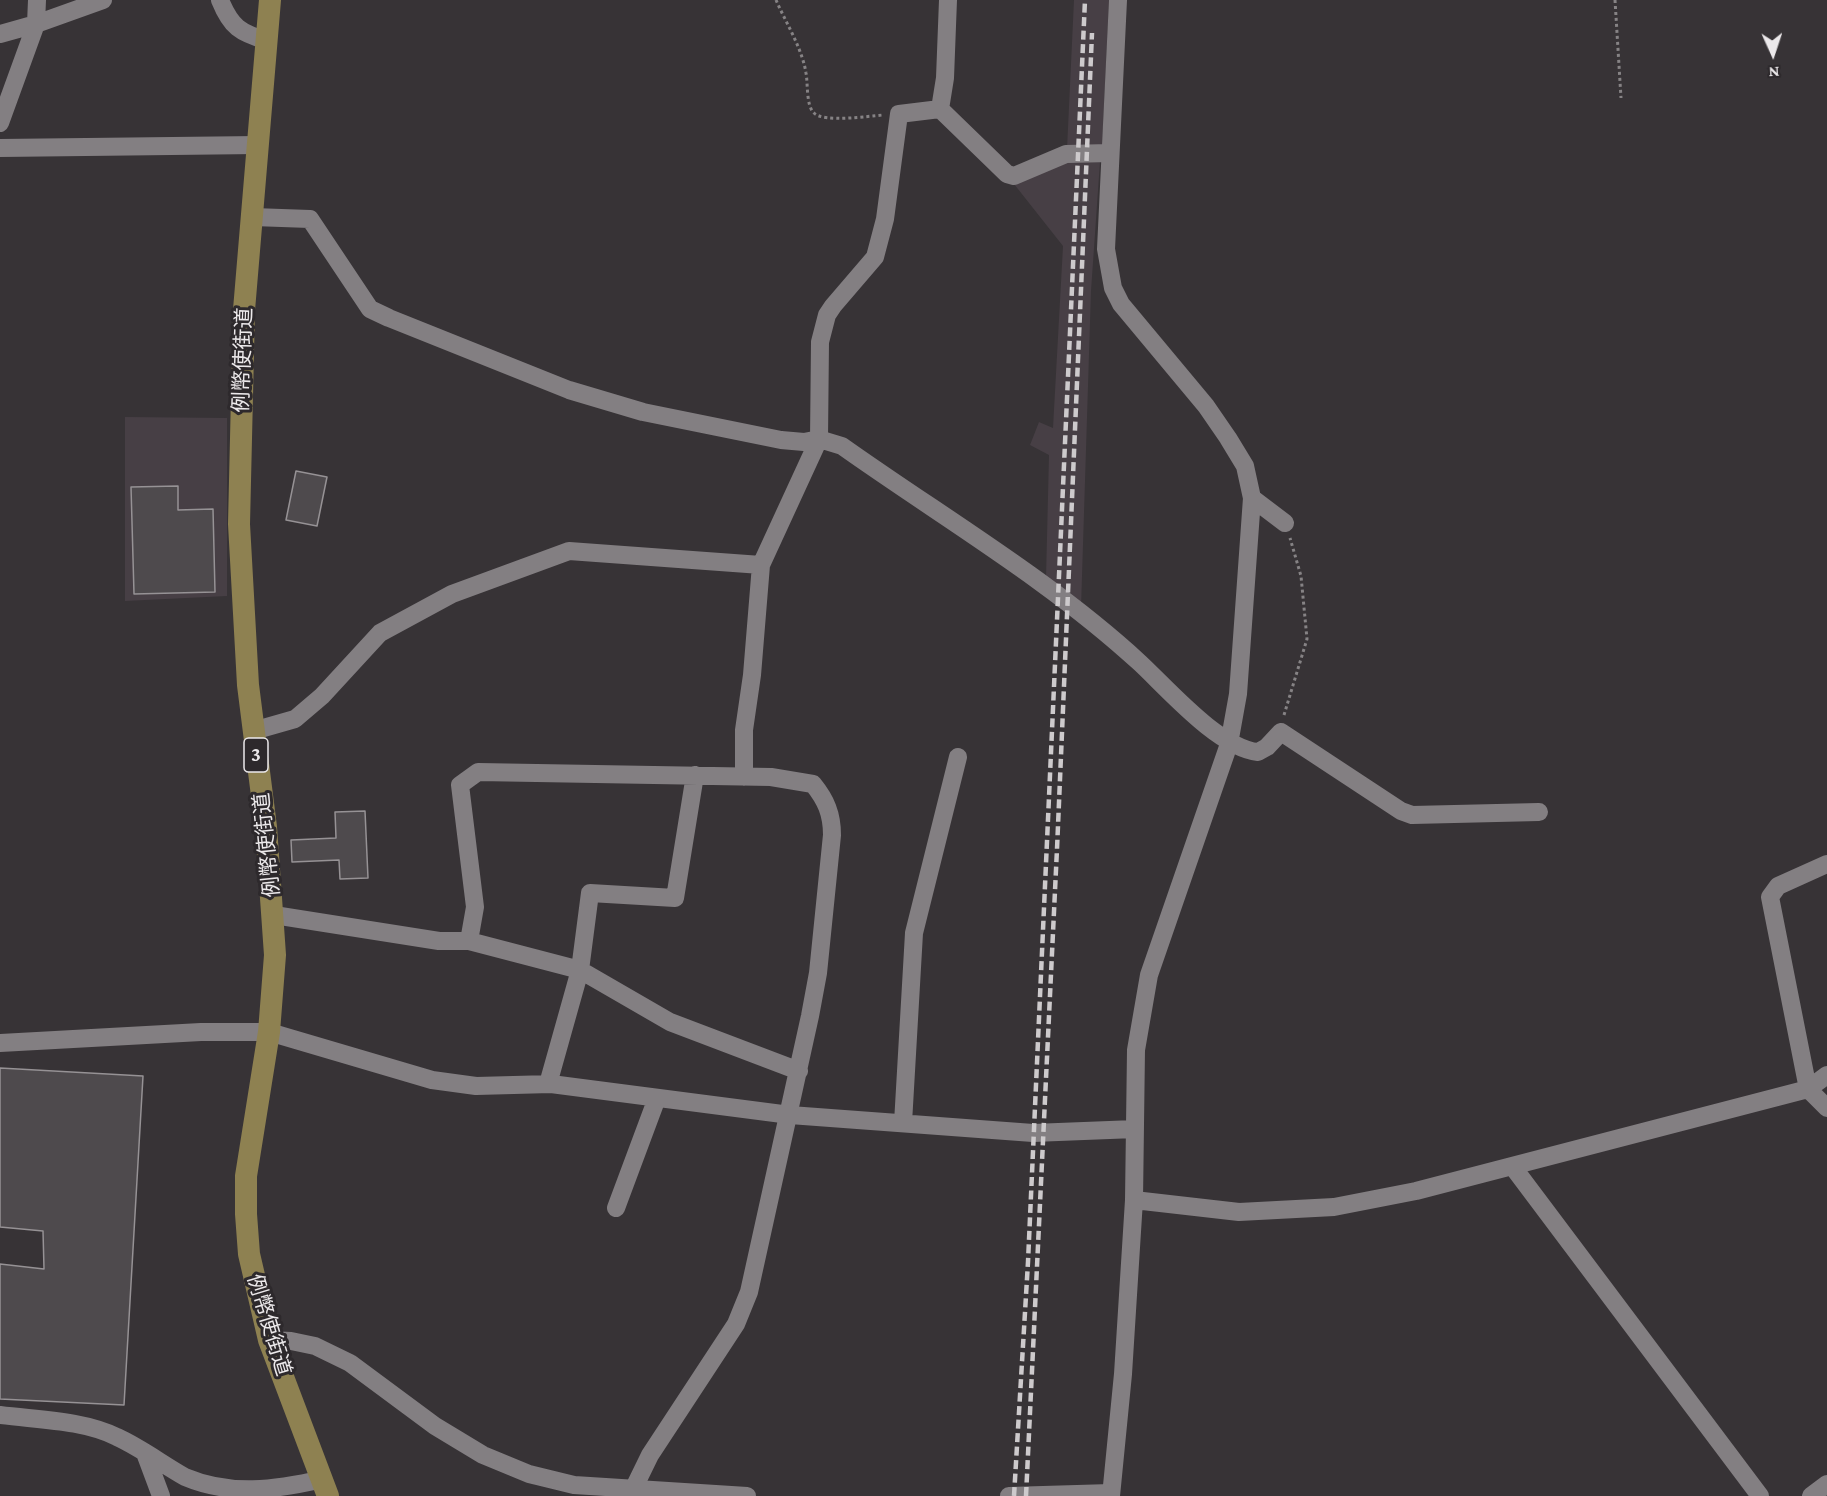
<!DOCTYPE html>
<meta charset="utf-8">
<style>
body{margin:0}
#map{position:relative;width:1827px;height:1496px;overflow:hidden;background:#373336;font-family:"Crimson Pro",serif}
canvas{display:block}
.north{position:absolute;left:1743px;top:24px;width:60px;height:60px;-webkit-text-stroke:4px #2d292c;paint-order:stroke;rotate:177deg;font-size:16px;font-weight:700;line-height:24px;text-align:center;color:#ece9eb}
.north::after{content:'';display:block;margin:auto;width:21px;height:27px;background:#ece9eb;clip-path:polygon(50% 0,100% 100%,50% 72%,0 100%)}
</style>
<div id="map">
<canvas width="1827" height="1496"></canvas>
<div class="north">N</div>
</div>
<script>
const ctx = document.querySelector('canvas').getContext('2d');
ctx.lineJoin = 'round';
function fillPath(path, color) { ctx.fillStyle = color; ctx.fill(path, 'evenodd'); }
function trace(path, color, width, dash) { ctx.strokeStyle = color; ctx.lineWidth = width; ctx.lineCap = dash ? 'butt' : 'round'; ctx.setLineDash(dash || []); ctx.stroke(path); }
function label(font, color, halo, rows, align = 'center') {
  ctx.font = font + ' "Crimson Pro","Noto Sans JP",serif'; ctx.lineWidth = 6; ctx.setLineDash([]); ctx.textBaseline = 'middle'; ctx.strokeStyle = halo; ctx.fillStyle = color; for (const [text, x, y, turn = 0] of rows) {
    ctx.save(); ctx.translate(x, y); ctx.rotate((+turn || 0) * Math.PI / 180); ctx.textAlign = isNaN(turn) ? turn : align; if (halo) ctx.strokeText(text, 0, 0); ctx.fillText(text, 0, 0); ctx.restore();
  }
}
fillPath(new Path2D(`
 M1074 0H1109L1102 148 1067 149Z
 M1054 162H1100L1091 291 1081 608 1046 578 1049 455 1030 445 1039 422 1053 428 1063 246 1014 184Z
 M125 417 227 418V596L125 601Z`), '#473f45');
const building = new Path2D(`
 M296 471 327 477 317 526 286 520Z
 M178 486V510L213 509 215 592 134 594 131 487Z
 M365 811 368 878 340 879 339 860 292 862 291 840 336 838 335 812Z
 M0 1068 143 1076 124 1405 0 1399V1264L44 1269 43 1231 0 1227Z`);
fillPath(building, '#4e4a4d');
trace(building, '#969295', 1.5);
trace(new Path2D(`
 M776 0C786 23 802 48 806 73 808 83 806 106 814 113 824 123 869 116 883 115
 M1615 0 1621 98
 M1284 715 1307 639 1301 576 1290 538`), '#868385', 3, [3, 3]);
trace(new Path2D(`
 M37 0 36 24 103 0
 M220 0C231 27 240 33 268 41
 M0 34 36 24
 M940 109 945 78 948 0
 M0 123 36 24
 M0 148 258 145
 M253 217 310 219 370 309 389 318 569 390 643 412 781 440 804 442 819 439 820 342 827 315 833 306 875 257 885 219 899 114 940 109 1007 174 1014 176 1066 154 1110 153
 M1252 498 1285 523
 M253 731 295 719 322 696 380 633 452 594 569 551 761 565
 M744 777V730L752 675 761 565 819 439 842 446C942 517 1050 580 1140 663 1169 690 1219 748 1258 752L1267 747 1281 732 1401 811 1412 815 1539 812
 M1827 864 1778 886 1770 897 1808 1089 1827 1108
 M274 915 439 941H469L475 907 460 785 478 772 771 777 813 784C826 800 832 814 832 835L818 973 810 1016 749 1292 736 1324 650 1455 630 1496
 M469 941 580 970 670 1022 799 1071
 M0 1043 201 1032H269L432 1080 476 1086 551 1084 790 1115 1033 1133 1135 1129
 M548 1084 580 970 590 893 675 898 695 775
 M903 1123 914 933 958 757
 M1513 1167 1760 1496
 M1134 1200 1239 1212 1334 1207 1416 1191 1808 1089 1827 1075
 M616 1208 657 1098
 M269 1340 291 1341 315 1346 350 1363 435 1426 483 1455 529 1474 574 1485 747 1496
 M0 1415C38 1420 83 1420 117 1437 141 1448 162 1464 185 1477 230 1496 275 1490 323 1479
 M145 1453 161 1496
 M1009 1496 1111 1493
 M1111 1496 1123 1374 1134 1200 1136 1050 1149 975 1229 744 1238 694 1252 498 1245 466 1228 438 1206 406 1121 304 1113 288 1106 249 1118 0
 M1811 1496 1827 1484`), '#837f82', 18);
trace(new Path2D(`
 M270 0 244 310 239 524 248 685 266 827 275 955 269 1032 246 1176V1214L249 1254 269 1340 328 1496`), '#8e8151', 22);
trace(new Path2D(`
 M1014 1496 1028 1262 1085 0
 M1026 1496 1057 849 1092 33`), '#cdcacc', 4.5, [9, 4.5]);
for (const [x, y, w] of [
 [256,755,24]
]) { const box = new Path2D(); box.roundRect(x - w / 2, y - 17, w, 34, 4.5); ctx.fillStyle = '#2d292c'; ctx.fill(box); trace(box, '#ece9eb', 1.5); }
label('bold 20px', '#ece9eb', null, [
 ["3",256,755]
]);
label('21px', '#ece9eb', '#2d292c', [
 ["例幣使街道",243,360,-88],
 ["例幣使街道",267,845,-96],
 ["例幣使街道",269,1325,73]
]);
</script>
